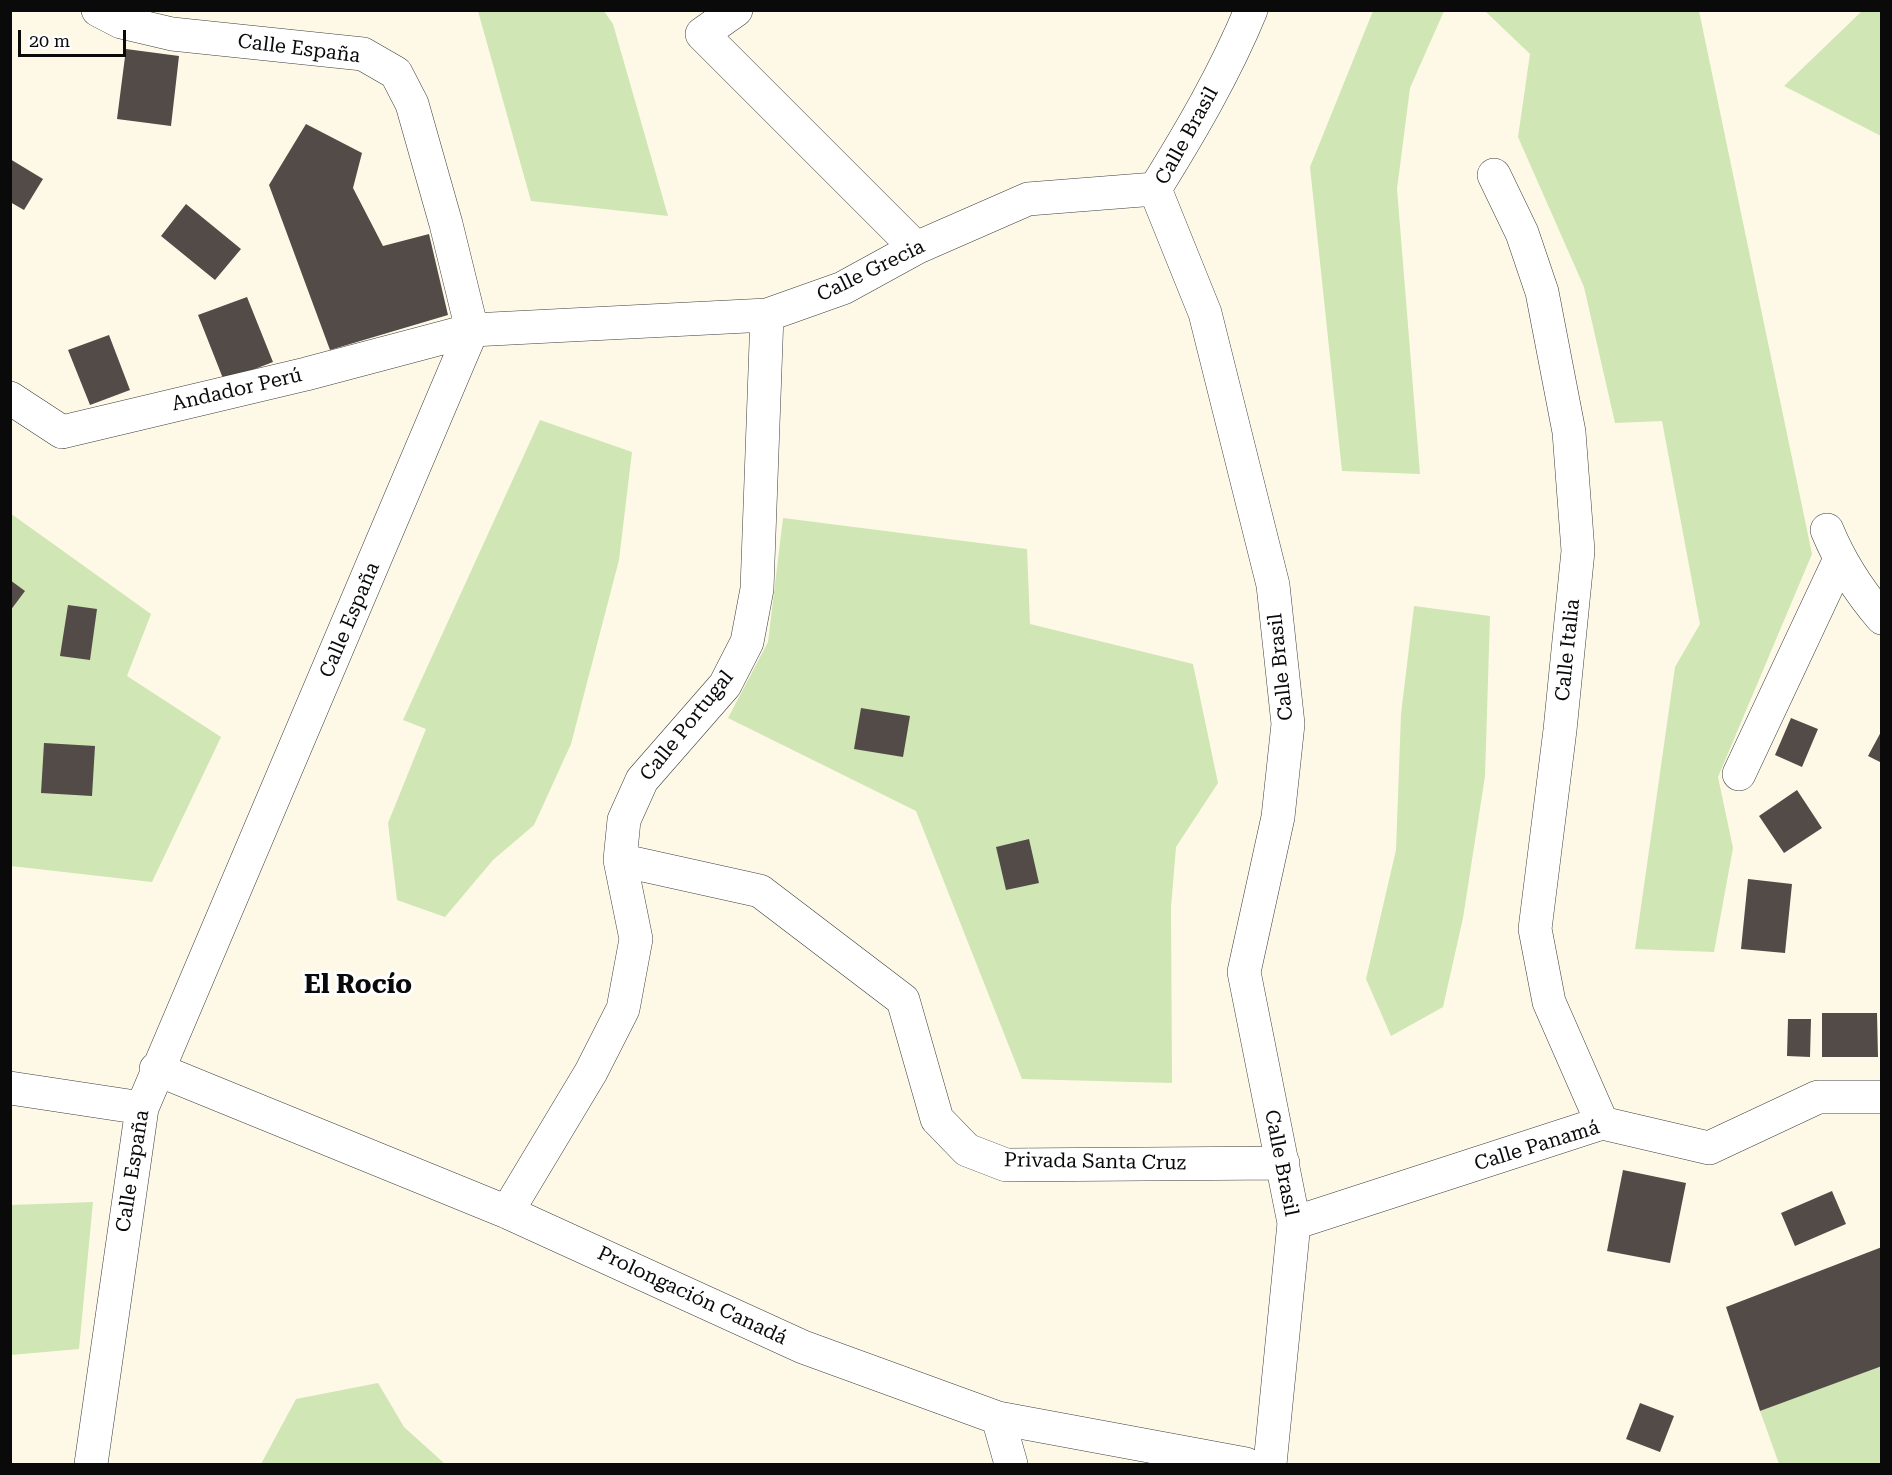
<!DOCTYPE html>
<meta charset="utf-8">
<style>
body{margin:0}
#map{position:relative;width:1892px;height:1475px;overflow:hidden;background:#fef9e7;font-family:"Roboto Serif",serif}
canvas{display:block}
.frame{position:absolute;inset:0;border:12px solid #0a0a0a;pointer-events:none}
.scale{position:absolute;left:18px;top:30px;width:108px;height:27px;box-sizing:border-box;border:3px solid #0a0a0a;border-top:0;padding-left:8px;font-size:18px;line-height:21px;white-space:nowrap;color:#0a0a0a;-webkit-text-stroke:4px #fff;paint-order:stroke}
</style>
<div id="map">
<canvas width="1892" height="1475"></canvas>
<div class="frame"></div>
<div class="scale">20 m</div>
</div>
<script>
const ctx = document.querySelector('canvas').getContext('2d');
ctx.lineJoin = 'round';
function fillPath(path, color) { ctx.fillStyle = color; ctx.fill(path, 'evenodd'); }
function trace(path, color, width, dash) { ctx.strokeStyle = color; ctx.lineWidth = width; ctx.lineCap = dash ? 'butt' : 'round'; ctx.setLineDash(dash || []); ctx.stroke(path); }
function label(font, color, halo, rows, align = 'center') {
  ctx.font = font + ' "Roboto Serif",serif'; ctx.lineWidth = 6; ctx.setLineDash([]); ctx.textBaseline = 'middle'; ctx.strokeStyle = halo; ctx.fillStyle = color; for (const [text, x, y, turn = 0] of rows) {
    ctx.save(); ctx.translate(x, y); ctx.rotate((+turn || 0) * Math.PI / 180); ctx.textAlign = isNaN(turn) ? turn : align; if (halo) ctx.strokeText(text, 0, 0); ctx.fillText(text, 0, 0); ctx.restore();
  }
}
fillPath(new Path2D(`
 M478 11H604L613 24 668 216 531 201Z
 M1373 11H1444L1410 88 1397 189 1420 474 1342 471 1310 167Z
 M1485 11H1699L1812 554 1718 777 1733 848 1714 952 1635 949 1675 667 1700 624 1662 421 1615 423 1584 287 1518 137 1530 54Z
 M1862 11H1881V136L1784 86Z
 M540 420 632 452 619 560 571 744 534 825 493 860 445 917 397 900 388 823 426 729 403 720Z
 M10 513 151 614 127 676 221 737 152 882 11 866Z
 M783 518 1027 549 1030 624 1193 664 1218 783 1176 847 1171 907 1172 1083 1022 1079 916 811 728 718 768 642Z
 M1414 606 1490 616 1485 776 1463 918 1443 1007 1391 1036 1366 979 1396 850 1401 714Z
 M93 1202 79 1349 11 1355V1205Z
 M1881 1366V1464H1779L1760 1411Z
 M378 1383 404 1427 445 1464H261L296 1399Z`), '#d0e6b4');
fillPath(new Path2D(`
 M126 49 179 56 171 126 117 119Z
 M306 124 362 153 353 188 383 246 429 234 448 315 330 350 269 185Z
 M10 159 43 179 24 210 10 202Z
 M186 204 241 249 215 280 161 236Z
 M247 297 273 362 224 381 198 315Z
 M109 335 130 390 90 405 68 350Z
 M10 580 25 591 10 611Z
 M68 605 97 609 90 660 60 656Z
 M861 708 910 716 903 757 854 749Z
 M1791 718 1818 729 1802 767 1775 755Z
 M1882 730V763L1868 756Z
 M44 743 95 746 92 796 41 793Z
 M1797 790 1822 828 1784 853 1759 816Z
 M1029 839 1039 883 1006 890 996 847Z
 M1748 879 1792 884 1785 953 1741 949Z
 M1822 1013H1877L1878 1057H1822Z
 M1788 1019H1811L1810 1057 1787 1056Z
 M1623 1170 1686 1183 1670 1263 1607 1251Z
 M1832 1191 1846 1224 1795 1246 1781 1213Z
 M1882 1247V1366L1760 1411 1726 1307Z
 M1640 1403 1674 1416 1660 1452 1626 1439Z`), '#524b47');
const street = new Path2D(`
 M736 10 702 34 916 248
 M1251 10C1225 73 1191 131 1155 189L1205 313 1273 585 1288 724 1278 817 1244 972 1294 1223 1270 1464
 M1494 175 1522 233 1542 292 1569 432 1578 551 1560 730 1535 929 1549 1002 1602 1123
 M10 398 62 432 306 374 472 330 767 315 843 288 916 248 1028 199 1155 189
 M1827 530C1841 564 1858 590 1882 618
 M1739 774 1839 561
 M620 860 760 891 903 1000 937 1119 967 1150 1006 1165 1283 1163
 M156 1069 507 1212 803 1347 998 1418 1246 1464
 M10 1088 142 1108
 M507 1212 591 1072 623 1009 636 939 620 860 624 820 642 780 725 685 747 642 757 589 767 315
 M1294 1223 1602 1123 1709 1148 1818 1097H1882
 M998 1418 1011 1464
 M91 1464 142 1108 472 330 446 224 412 104 396 73 363 54 172 34 121 22 98 10`);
trace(street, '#3d3d3d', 34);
trace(street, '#fff', 33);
label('20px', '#0a0a0a', '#fff', [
 ["Calle España",299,49,7],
 ["Calle Brasil",1187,136,-61],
 ["Calle Grecia",871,271,-26],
 ["Andador Perú",237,390,-13],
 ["Calle España",350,620,-67],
 ["Calle Italia",1568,650,-84],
 ["Calle Brasil",1281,667,-96],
 ["Calle Portugal",687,726,-51],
 ["Calle Panamá",1537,1146,-17],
 ["Privada Santa Cruz",1095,1162,1],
 ["Calle Brasil",1281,1163,79],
 ["Calle España",133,1171,-81],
 ["Prolongación Canadá",692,1296,25]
]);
label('bold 26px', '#0a0a0a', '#fff', [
 ["El Rocío",358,985]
]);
</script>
